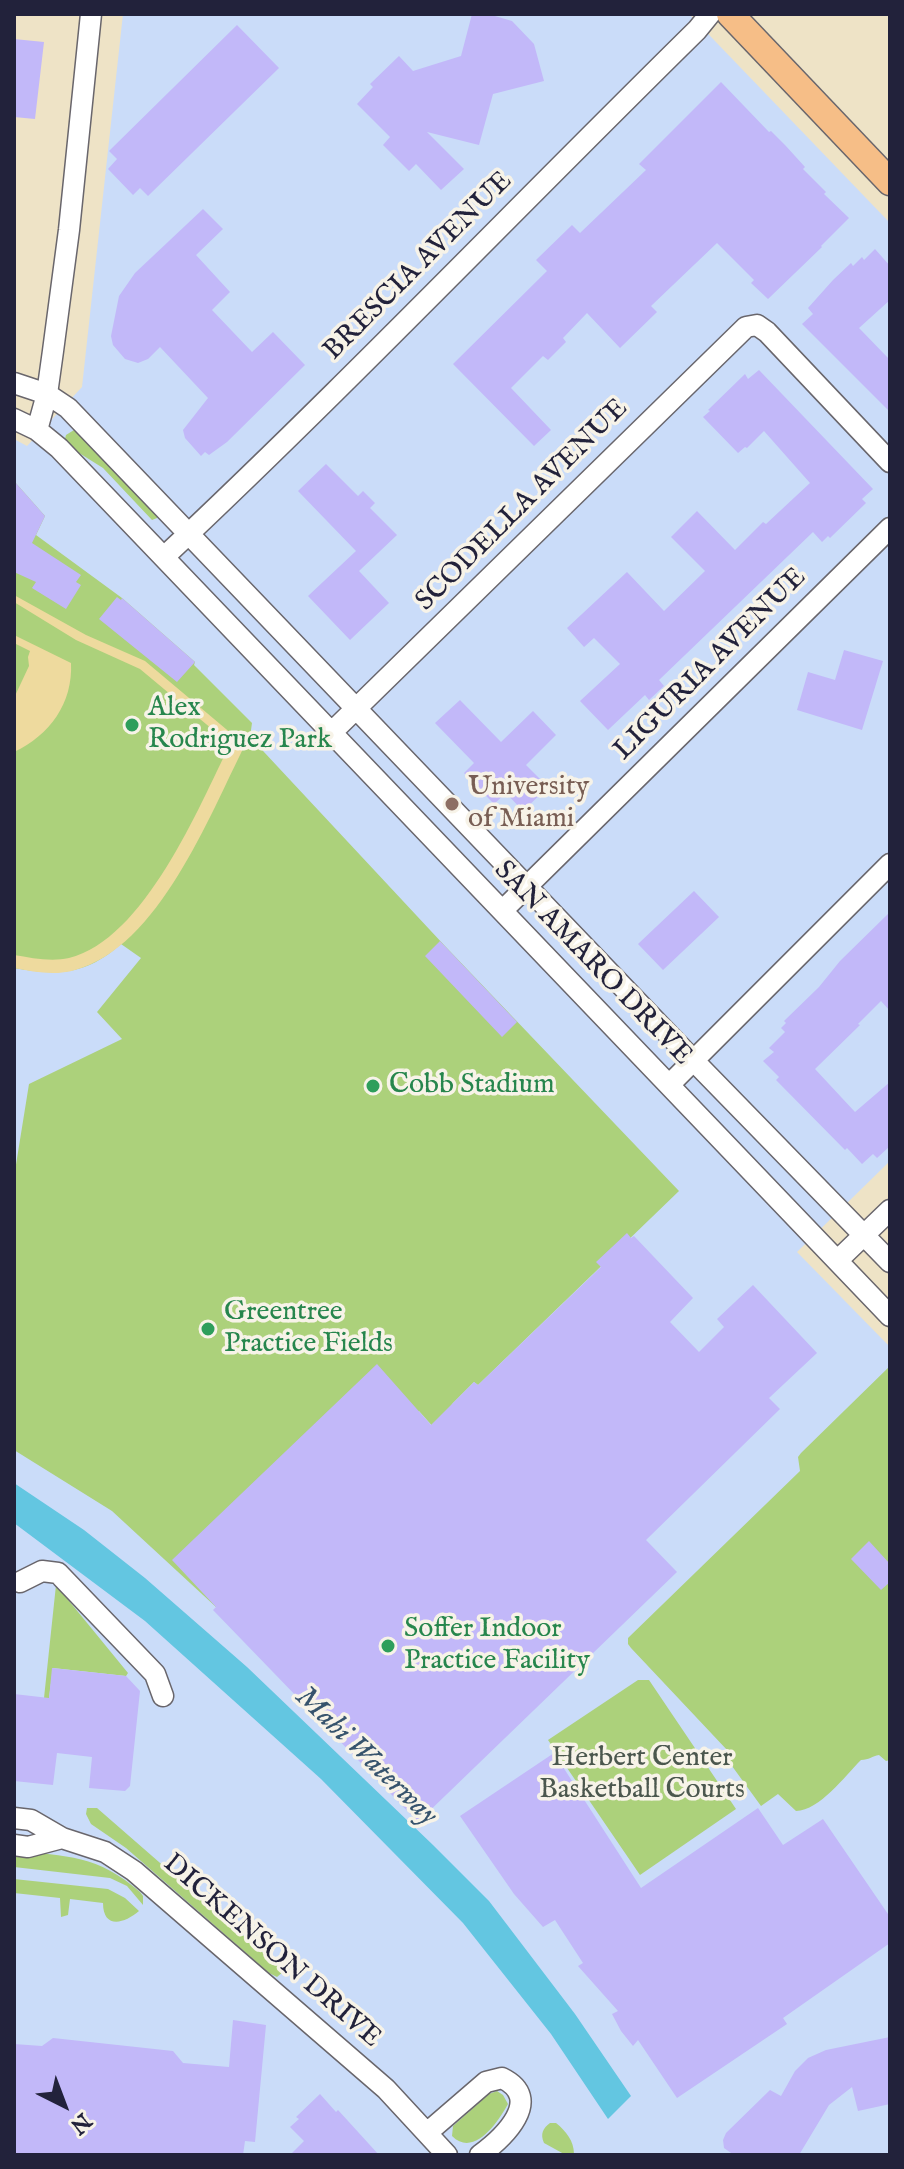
<!DOCTYPE html>
<style>
body{margin:0}
#map{position:relative;width:904px;height:2169px;overflow:hidden;background:#eee3c6;font-family:"IM FELL English",serif}
canvas{display:block}
.frame{position:absolute;inset:0;border:16px solid #22223b;pointer-events:none}
.north{position:absolute;left:24px;top:2065px;width:80px;height:80px;-webkit-text-stroke:6px #f7f3e8;paint-order:stroke;rotate:138deg;font-size:22px;font-weight:700;line-height:32px;text-align:center;color:#22223b}
.north::after{content:'';display:block;margin:auto;width:28px;height:36px;background:#22223b;clip-path:polygon(50% 0,100% 100%,50% 72%,0 100%)}
</style>
<div id="map">
<canvas width="904" height="2169"></canvas>
<div class="frame"></div>
<div class="north">N</div>
</div>
<script>
const ctx = document.querySelector('canvas').getContext('2d');
ctx.lineJoin = 'round';
function fillPath(path, color) { ctx.fillStyle = color; ctx.fill(path, 'evenodd'); }
function trace(path, color, width, dash) { ctx.strokeStyle = color; ctx.lineWidth = width; ctx.lineCap = dash ? 'butt' : 'round'; ctx.setLineDash(dash || []); ctx.stroke(path); }
function label(font, color, halo, rows, align = 'center') {
  ctx.font = font + ' "IM FELL English",serif'; ctx.lineWidth = 7; ctx.setLineDash([]); ctx.textBaseline = 'middle'; ctx.strokeStyle = halo; ctx.fillStyle = color; for (const [text, x, y, turn = 0] of rows) {
    ctx.save(); ctx.translate(x, y); ctx.rotate((+turn || 0) * Math.PI / 180); ctx.textAlign = isNaN(turn) ? turn : align; if (halo) ctx.strokeText(text, 0, 0); ctx.fillText(text, 0, 0); ctx.restore();
  }
}
fillPath(new Path2D(`
 M123 14H689L890 223V1161L797 1252 890 1347V2155H14V439L27 446 82 387Z`), '#cadcf9');
fillPath(new Path2D(`
 M74 430 157 515V518L152 520 103 468 68 446 65 439 66 435Z
 M14 481 45 516 36 535 122 598 195 662 194 665 252 723 250 737 444 945 679 1191 478 1385 474 1382 453 1403 435 1429 419 1411 216 1607 112 1511 14 1450 16 1429 14 1425V1177L29 1084 122 1039 97 1012 141 958 121 944C86 975 58 976 14 968Z
 M890 1366V1760L886 1761 879 1755C872 1756 869 1760 861 1760 844 1777 820 1810 796 1811L778 1794 761 1806 724 1755 728 1751 631 1648 628 1644V1638L800 1471 798 1457 801 1453Z
 M56 1585 128 1673 126 1676 53 1668 49 1698H44Z
 M638 1680H649L736 1809 640 1875 548 1740Z
 M87 1808H97L284 1971 277 1977 269 1973 126 1848 91 1824 86 1814Z
 M14 1851C67 1856 98 1855 140 1892L143 1896V1905L127 1886 110 1878 14 1867Z
 M14 1879 108 1889 125 1898 139 1911C124 1924 103 1929 103 1903L70 1899 68 1915 61 1917 60 1898 14 1893Z
 M497 2091 503 2095 508 2104C498 2122 474 2158 452 2136L453 2126 489 2094Z
 M550 2123H556C566 2131 574 2141 574 2154H564L544 2143C540 2134 543 2128 550 2123Z`), '#acd17b');
fillPath(new Path2D(`
 M14 595 86 635 145 661 245 745C209 816 159 947 75 970 55 976 34 972 14 968V955C32 958 51 962 69 958 144 940 199 807 230 744L140 669 76 640 14 602Z
 M14 635 71 663C73 703 50 735 14 752V698L29 666 28 657 30 651 14 643Z`), '#eeda9e');
fillPath(new Path2D(`
 M14 1483 84 1530 145 1578 247 1667 433 1845 489 1901 575 2014 631 2096 608 2119 551 2034 463 1923 321 1779 145 1621 14 1523Z`), '#63c6e1');
fillPath(new Path2D(`
 M472 14H488L512 21 534 44 544 81 493 94 479 145 427 132 464 169 441 190 416 164 409 171 383 145 390 137 357 104 373 87 370 84 399 56 413 71 461 56Z
 M237 25 279 68 148 196 140 188 133 195 108 169 117 159 109 151Z
 M14 39 44 42 35 119 14 117Z
 M721 82 769 132 771 131 785 145 805 167 803 169 826 192 824 194 849 218 821 246 822 247 768 299 751 283 754 280 717 243 651 306 657 312 620 348 587 313 563 338 566 342 548 360 543 356 511 388 551 430 534 446 453 364 547 271 536 260 572 225 580 233 646 170 639 164Z
 M203 209 223 229 196 255 230 292 212 310 252 352 273 332 305 365 227 442 209 455 205 452 201 456 185 438 183 430 208 398 160 347 148 359 138 363 125 359 113 345 111 336 119 296 135 273Z
 M875 249 890 266V300L859 328 890 360V412L802 324 813 314 808 308 833 280 851 263 853 266 862 257 864 260Z
 M759 370 873 489 862 499 866 503 830 538 828 536 822 542 813 532 659 680 664 686 649 700 645 695 608 730 580 701 620 664 594 638 584 647 567 628 627 572 664 611 705 571 671 537 697 511 735 550 763 522 766 524 810 483 764 431 747 448 745 447 738 453 703 417 710 411 708 410 745 374 748 379Z
 M326 464 358 496 363 491 375 503 370 508 397 535 359 571 389 603 350 640 308 596 356 551 298 491Z
 M14 481 45 516 32 543 81 575 76 582 81 585 66 609 32 588 36 582 14 572Z
 M117 597 121 600 122 598 195 662 177 682 99 619Z
 M844 650 883 661 862 730 797 710 808 672 835 680Z
 M460 700 501 742 533 711 556 735 526 765 548 787 523 811 506 793 494 804 464 773 474 763 435 723Z
 M694 891 719 917 663 970 638 944Z
 M890 912V1011L881 1001 858 1024 860 1025 815 1069 855 1112 890 1082V1146L877 1158 873 1154 862 1164 847 1148 845 1150 776 1080 779 1077 763 1061 774 1052 769 1048 785 1032 781 1028 786 1023 784 1021 819 987 840 961Z
 M440 941 517 1022 502 1037 425 956Z
 M627 1233 631 1238 634 1236 693 1298 670 1322 699 1352 724 1327 717 1319 753 1285 817 1353 769 1398 780 1409 646 1540 677 1572 418 1822 213 1610 216 1607 172 1560 377 1364 431 1425 474 1382 478 1385 601 1267 596 1262Z
 M869 1541 890 1564V1582L881 1590 851 1559Z
 M52 1668 126 1676 140 1691 130 1786 125 1791 89 1788 92 1757 57 1753 53 1785 14 1781V1694L49 1698Z
 M554 1753 641 1888 758 1808 783 1845 823 1819 890 1917V1943L783 2018 787 2024 677 2098 638 2040 633 2046 621 2031 612 2014 618 2011 578 1966 583 1963 555 1920 543 1927 514 1894 460 1816Z
 M233 2020 266 2025 255 2142 245 2141 243 2155H14V2044L42 2046 53 2038 173 2051 183 2063 229 2067Z
 M890 2037V2104L858 2111 852 2087 829 2105 799 2155H734L724 2148 723 2140 726 2133 770 2090 781 2096 795 2071 808 2058 826 2050Z
 M320 2094 336 2112 338 2110 379 2155H290L304 2141 290 2127 299 2119 296 2117Z`), '#c2b8f9');
const minor = new Path2D(`
 M14 383 47 394 68 408 693 1060 890 1262
 M14 419 37 430 59 448 890 1316
 M37 430 47 394 53 351 69 230 91 14
 M164 557C346 386 519 205 697 30L710 14
 M331 733 746 327 757 325 767 332 890 462
 M503 910 890 528
 M669 1085 890 864
 M838 1260 890 1210
 M20 1582 42 1571 58 1573 155 1674 163 1696
 M14 1818 31 1820 62 1838 105 1852 134 1871 386 2089 447 2155
 M14 1845 28 1847 62 1838
 M428 2132 486 2082 502 2078C545 2099 503 2138 480 2155`);
const major = new Path2D(`
 M730 14 890 182`);
trace(minor, '#69666c', 23);
trace(major, '#69666c', 29);
trace(minor, '#fff', 20);
trace(major, '#f6be87', 26);
for (const [x, y, r, color] of [
 [132,725,8,"#2e9e5b"],
 [452,804,8,"#8d6e63"],
 [373,1086,8,"#2e9e5b"],
 [208,1329,8,"#2e9e5b"],
 [388,1646,8,"#2e9e5b"]
]) { const dot = new Path2D(); dot.arc(x, y, r, 0, 2 * Math.PI); ctx.fillStyle = color; ctx.fill(dot); trace(dot, '#f7f3e8', 3); }
label('28px', '#22223b', '#f7f3e8', [
 ["BRESCIA AVENUE",419,267,-45],
 ["SCODELLA AVENUE",523,506,-45],
 ["LIGURIA AVENUE",711,665,-45],
 ["SAN AMARO DRIVE",592,964,46],
 ["DICKENSON DRIVE",271,1952,41]
]);
label('28px', '#27864d', '#f7f3e8', [
 ["Alex",148,709],
 ["Rodriguez Park",148,741],
 ["Cobb Stadium",389,1086],
 ["Greentree",224,1313],
 ["Practice Fields",224,1345],
 ["Soffer Indoor",404,1630],
 ["Practice Facility",404,1662]
], 'left');
label('28px', '#785e54', '#f7f3e8', [
 ["University",468,788],
 ["of Miami",468,820]
], 'left');
label('28px', '#4b574e', '#f7f3e8', [
 ["Herbert Center",642,1759],
 ["Basketball Courts",642,1791]
]);
label('italic 30px', '#36536d', '#f7f3e8', [
 ["Mahi Waterway",365,1757,44]
]);
</script>
